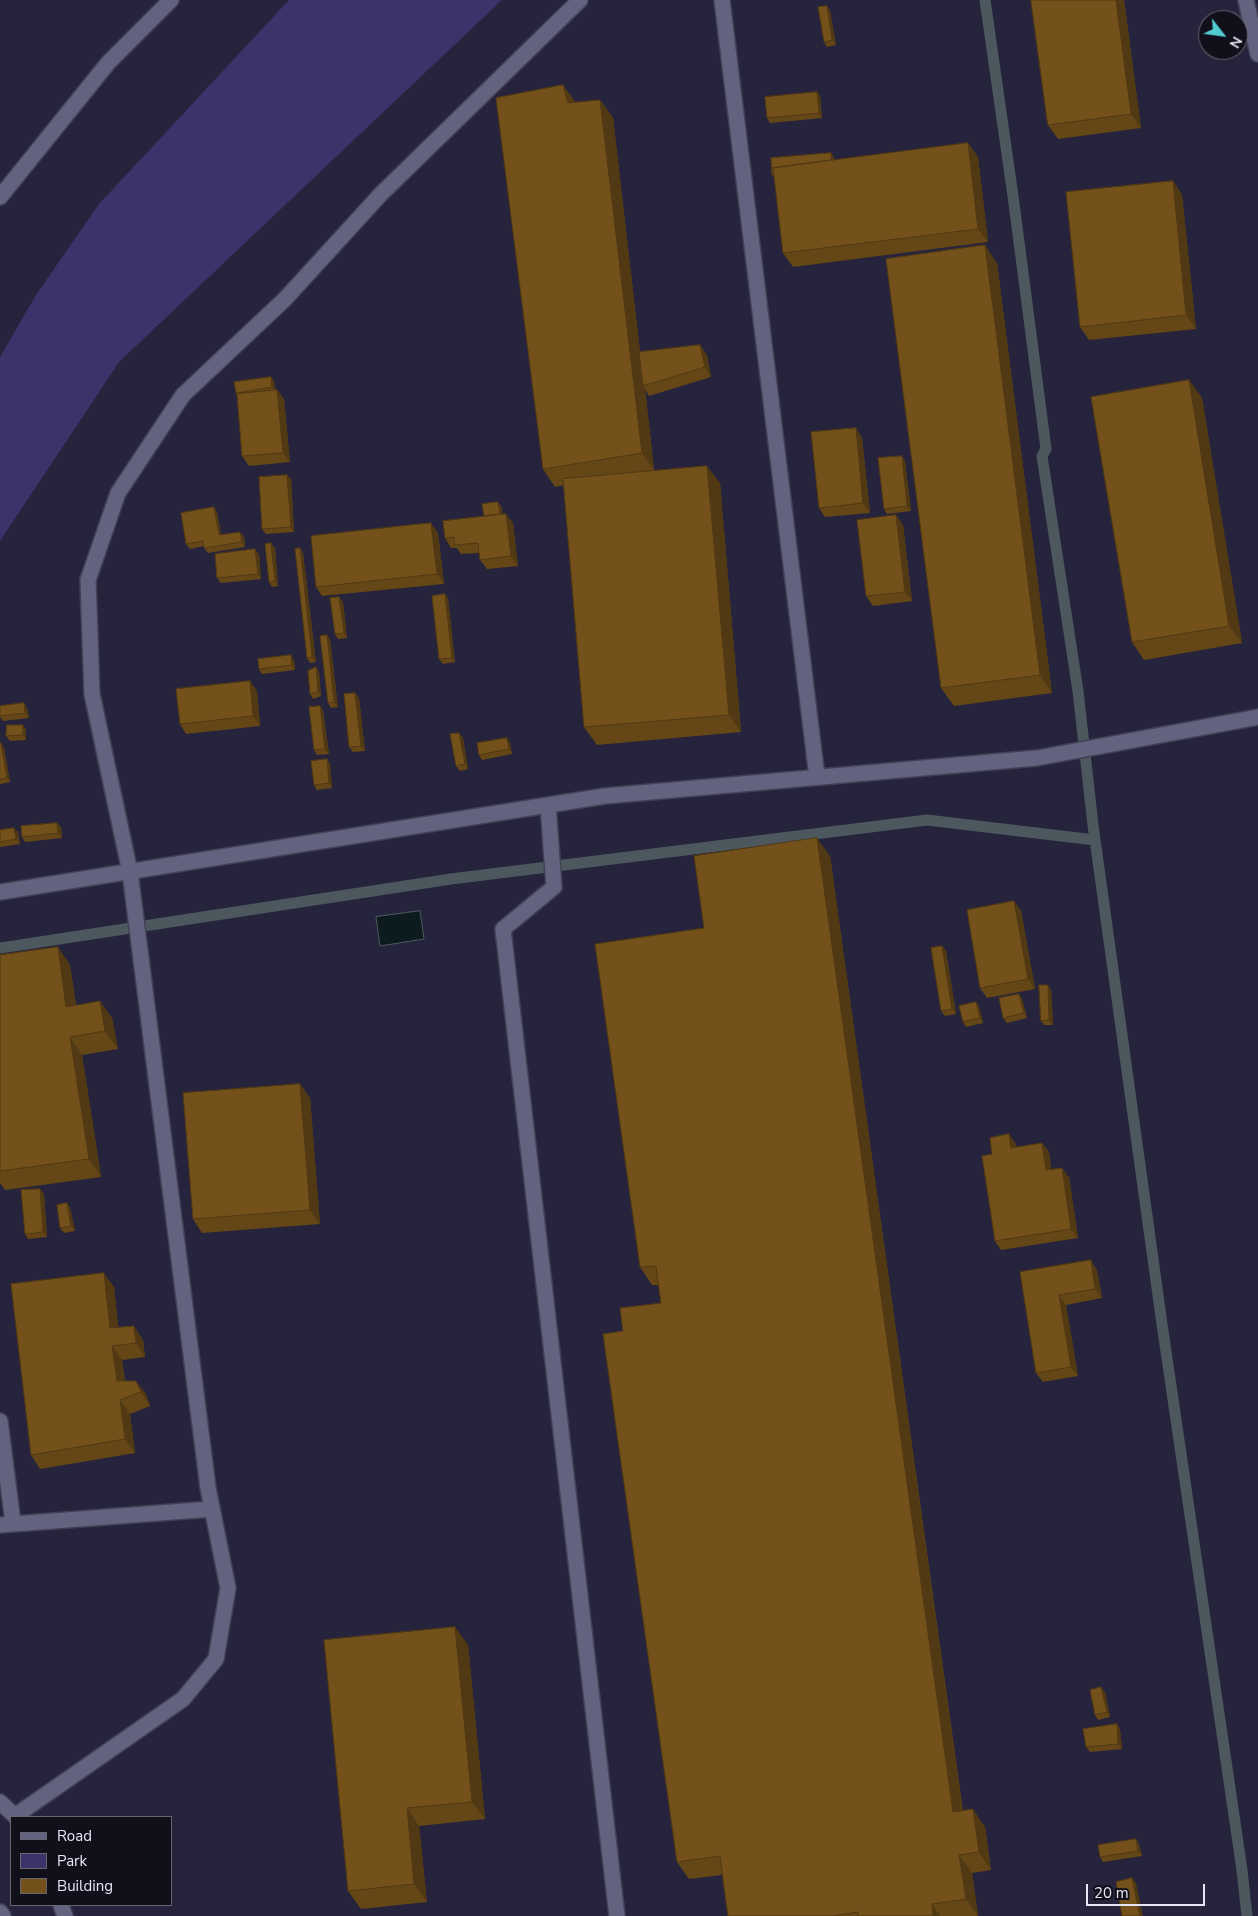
<!DOCTYPE html>
<style>
body{margin:0}
#map{position:relative;width:1258px;height:1916px;overflow:hidden;background:#26243c;font-family:"Nunito Sans",sans-serif}
canvas{display:block}
.legend{position:absolute;left:10px;top:1816px;width:162px;height:90px;box-sizing:border-box;background:#100f1a;border:1px solid #666572;margin:0;padding:6px 9px;list-style:none;font-size:15px;color:#e6e6f6}
.legend li{display:flex;align-items:center;gap:10px;height:25px}
.legend b{width:25px;border:1px solid #666572}
.north{position:absolute;left:1198px;top:10px;width:50px;height:50px;box-sizing:border-box;background:#100f1a;border:1px solid #666572;border-radius:50%;rotate:120deg;font-size:14px;font-weight:700;line-height:20px;text-align:center;color:#e6e6f6}
.north::after{content:'';display:block;margin:auto;width:18px;height:22px;background:#51ccd2;clip-path:polygon(50% 0,100% 100%,50% 72%,0 100%)}
.scale{position:absolute;left:1086px;top:1884px;width:119px;height:22px;box-sizing:border-box;border:2px solid #e6e6f6;border-top:0;padding-left:6px;font-size:15px;line-height:18px;white-space:nowrap;color:#e6e6f6;-webkit-text-stroke:4px #100f1a;paint-order:stroke}
</style>
<div id="map">
<canvas width="1258" height="1916"></canvas>
<ul class="legend">
<li><b style="height:6px;background:#64637f"></b>Road</li>
<li><b style="height:14px;background:#3c336b"></b>Park</li>
<li><b style="height:14px;background:#74511b"></b>Building</li>
</ul>
<div class="north">N</div>
<div class="scale">20 m</div>
</div>
<script>
const ctx = document.querySelector('canvas').getContext('2d');
ctx.lineJoin = 'round';
function fillPath(path, color) { ctx.fillStyle = color; ctx.fill(path, 'evenodd'); }
function trace(path, color, width, dash) { ctx.strokeStyle = color; ctx.lineWidth = width; ctx.lineCap = dash ? 'butt' : 'round'; ctx.setLineDash(dash || []); ctx.stroke(path); }
fillPath(new Path2D(`
 M289 0H502L119 362 0 541V357L36 295 99 204Z`), '#3c336b');
const water = new Path2D(`
 M420 911 424 939 380 946 376 917Z`);
fillPath(water, '#0c1b1d');
trace(water, '#4d585e', 1);
trace(new Path2D(`
 M985 0 1013 196 1046 449 1042 456 1078 691 1093 825 1162 1324 1242 1870 1247 1916
 M0 948 451 879 927 820 1095 840`), '#4d585e', 11);
const lane = new Path2D(`
 M722 0 817 777
 M1246 0 1258 54
 M548 805 554 887 503 929 617 1916
 M0 892 605 796 1037 758 1258 717
 M0 1421 13 1523
 M0 1525 212 1509
 M0 1802 16 1817
 M15 1816 183 1699 216 1659 228 1588 208 1488 130 872 92 694 88 580 118 493 183 395 285 299 381 194 580 0
 M61 1905 65 1916
 M0 1912 3 1916`);
const secondary = new Path2D(`
 M0 197 108 63 171 0`);
trace(lane, '#434056', 18);
trace(secondary, '#434056', 18);
trace(lane, '#64637f', 15);
trace(secondary, '#64637f', 15);
fillPath(new Path2D(`
 M1124 0 1141 128 1058 139 1048 125Z
 M827 6 830 11 836 45 827 47 824 42Z
 M563 85 575 102 600 100 613 118 640 352 707 355 711 377 649 396 645 389 654 470 720 483 741 732 597 745 584 727 564 485 555 487 543 469Z
 M817 92 820 96 822 118 770 123 767 118Z
 M968 143 978 157 988 242 793 267 783 253 775 179 772 175 831 153 834 158V160Z
 M1173 181 1182 195 1196 329 1089 340 1080 327Z
 M997 263 1052 693 954 706 941 688Z
 M271 377 274 382 275 390H277L284 399 290 462 249 466 242 456 237 395 236 393Z
 M1189 380 1202 398 1242 643 1144 660 1132 642Z
 M862 438 870 513 825 517 819 508Z
 M905 461 911 511 887 514 884 509Z
 M287 475 291 479 294 532 266 534 262 529Z
 M502 507V514L513 523 518 566 487 569 480 560 479 553 461 554 457 548H451L445 538Z
 M217 512 221 535 244 536 245 547 208 553 204 548V546L190 549 186 544Z
 M896 515 903 525 912 601 873 606 866 596Z
 M438 533 444 584 322 596 316 587Z
 M275 548 278 586 272 587 269 582Z
 M300 548 303 553 316 662 310 663 307 658Z
 M259 554 261 579 221 583 217 578Z
 M445 594 448 599 455 662 443 664 439 659Z
 M339 597 343 602 347 638 338 639 335 634Z
 M327 635 330 640 338 707 331 708 328 703Z
 M294 660 295 670 262 674 259 669Z
 M316 667 319 672 321 696 313 699 310 694Z
 M257 691 260 726 186 734 180 724Z
 M355 693 359 698 365 751 353 752 349 747Z
 M24 703 27 708 29 718 3 721 0 717V706Z
 M320 706 323 711 329 754 317 755 314 750Z
 M26 730V740L10 741 6 736Z
 M459 733 463 738 468 769 460 771 456 766Z
 M0 743 4 748 10 782 0 784Z
 M510 743 512 754 482 760 479 755Z
 M327 759 330 764 332 788 317 790 314 785Z
 M61 827 62 838 25 842 22 837Z
 M0 830 18 832 20 844 0 847Z
 M830 856 963 1811 985 1827 991 1870 972 1873 978 1916H728L722 1875 689 1879 677 1862 623 1331 661 1303 658 1285H652L640 1267 704 928Z
 M1014 901 1021 911 1035 989 987 998 980 988Z
 M942 946 946 951 956 1014 945 1016 941 1011Z
 M0 955 70 965 76 1005 112 1018 118 1049 82 1055 101 1177 5 1190 0 1183Z
 M1051 990 1053 1025H1044L1041 1021Z
 M1019 994 1022 999 1027 1018 1007 1023 1003 1018Z
 M976 1002 979 1007 983 1023 966 1027 963 1022Z
 M300 1084 310 1098 320 1224 202 1233 193 1219Z
 M1042 1143 1049 1152 1051 1169 1069 1177 1078 1238 1001 1250 995 1241 992 1154 1016 1144V1147Z
 M40 1189 44 1194 47 1237 28 1239 25 1234Z
 M67 1203 70 1208 75 1231 64 1233 60 1228Z
 M1097 1270 1102 1298 1066 1305 1078 1376 1043 1382 1036 1373 1020 1272Z
 M114 1287 118 1327 143 1340 145 1357 122 1360 125 1381 146 1394 150 1406 130 1414 135 1453 40 1469 31 1455Z
 M468 1645 485 1819 419 1826 427 1902 361 1909 348 1891Z
 M1105 1692 1110 1717 1098 1720 1095 1715Z
 M1117 1724 1120 1729 1122 1749 1090 1752 1086 1747Z
 M1136 1839 1139 1844 1142 1856 1103 1862 1100 1857Z`), '#644617');
fillPath(new Path2D(`
 M1116 0H1124L1141 128 1131 114Z
 M827 6 830 11 836 45 832 40Z
 M563 85 576 103H568Z
 M817 92 820 96 822 118 819 113Z
 M600 100 613 118 644 386H643L645 389 654 470 642 453Z
 M968 143 978 157 988 242 978 229Z
 M831 153 834 158 836 175 832 170Z
 M1173 181 1182 195 1196 329 1186 315Z
 M985 245 997 263 1052 693 1040 675Z
 M700 345 707 355 711 377 705 367Z
 M271 377 274 382 276 392 272 387Z
 M1189 380 1202 398 1242 643 1229 626Z
 M277 390 284 399 290 462 283 453Z
 M856 428 862 438 870 513 863 503Z
 M902 456 905 461 911 511 907 506Z
 M707 466 720 483 741 732 729 715Z
 M287 475 291 479 294 532 291 527Z
 M498 502 502 507 503 521 500 516Z
 M214 507 217 512 222 540 219 535Z
 M506 514 513 523 518 566 511 556Z
 M896 515 903 525 912 601 905 592Z
 M431 523 438 533 444 584 437 574Z
 M240 532 244 536 245 547 242 542Z
 M271 543 275 548 278 586 275 581Z
 M300 548 303 553 316 662 312 657Z
 M255 549 259 554 261 579 258 574Z
 M445 594 448 599 455 662 452 658Z
 M339 597 343 602 347 638 344 633Z
 M327 635 330 640 338 707 334 702Z
 M291 655 294 660 295 670 292 665Z
 M316 667 319 672 321 696 318 692Z
 M250 681 257 691 260 726 253 716Z
 M355 693 359 698 365 751 361 746Z
 M24 703 27 708 29 718 25 713Z
 M320 706 323 711 329 754 325 749Z
 M23 725 26 730V740L23 735Z
 M459 733 463 738 468 769 465 764Z
 M507 738 510 743 512 754 509 749Z
 M1 743 4 748 10 782 7 778Z
 M327 759 330 764 332 788 329 783Z
 M57 823 61 827 62 838 58 833Z
 M14 828 18 832 20 844 16 839Z
 M817 838 830 856 965 1830 953 1812Z
 M1014 901 1021 911 1035 989 1028 979Z
 M942 946 946 951 956 1014 952 1009Z
 M58 947 70 965 78 1025 66 1007Z
 M1048 985 1051 990 1053 1025 1049 1020Z
 M1019 994 1022 999 1027 1018 1024 1013Z
 M100 1001 112 1018 118 1049 105 1031Z
 M976 1002 979 1007 983 1023 980 1018Z
 M70 1037 82 1055 101 1177 89 1159Z
 M300 1084 310 1098 320 1224 310 1210Z
 M1009 1134 1016 1144 1018 1157 1011 1148Z
 M1042 1143 1049 1152 1053 1179 1046 1170Z
 M1062 1168 1069 1177 1078 1238 1071 1229Z
 M40 1189 44 1194 47 1237 43 1232Z
 M67 1203 70 1208 75 1231 71 1226Z
 M1091 1260 1097 1270 1102 1298 1095 1289Z
 M104 1273 114 1287 120 1342 110 1328Z
 M1059 1295 1066 1305 1078 1376 1071 1367Z
 M134 1326 143 1340 145 1357 136 1343Z
 M112 1346 122 1360 126 1395 117 1381Z
 M136 1381 146 1394 150 1406 141 1392Z
 M120 1400 130 1414 135 1453 125 1439Z
 M455 1627 468 1645 485 1819 472 1802Z
 M1101 1687 1105 1692 1110 1717 1107 1712Z
 M1117 1724 1120 1729 1122 1749 1118 1744Z
 M407 1808 419 1826 427 1902 414 1884Z
 M973 1809 985 1827 991 1870 979 1852Z
 M1136 1839 1139 1844 1142 1856 1138 1851Z
 M959 1855 972 1873 978 1916 966 1899Z
 M1132 1878 1136 1883 1143 1916H1140Z
 M932 1904 940 1916H933Z`), '#513913');
const building = new Path2D(`
 M1031 0H1116L1131 114 1048 125Z
 M827 6 832 40 824 42 818 7Z
 M563 85 568 103 600 100 642 453 543 469 496 98Z
 M817 92 819 113 767 118 765 97Z
 M968 143 978 229 783 253 773 168Z
 M831 153V160L773 168 774 175H772L771 158Z
 M1173 181 1186 315 1080 327 1066 192Z
 M985 245 1040 675 941 688 886 259Z
 M700 345 705 367 643 386 639 352Z
 M271 377 272 387 236 393 234 382Z
 M1189 380 1229 626 1132 642 1091 397Z
 M277 390 283 453 242 456 237 394Z
 M856 428 863 503 819 508 811 432Z
 M902 456 907 506 884 509 878 458Z
 M707 466 729 715 584 727 563 479Z
 M287 475 291 527 262 529 259 477Z
 M498 502 500 514 484 516 482 504Z
 M214 507 219 535 240 532 242 542 204 548 203 541 186 544 181 513Z
 M506 514 511 556 480 560 478 543 455 545 454 537 445 538 443 521Z
 M896 515 905 592 866 596 857 520Z
 M431 523 437 574 316 587 311 536Z
 M271 543 275 581 269 582 265 544Z
 M300 548 312 657 307 658 295 549Z
 M255 549 258 574 217 578 215 554Z
 M445 594 452 658 439 659 432 596Z
 M339 597 344 633 335 634 330 598Z
 M327 635 334 702 328 703 320 636Z
 M291 655 292 665 259 669 258 659Z
 M316 667 318 692 310 694 308 671Z
 M250 681 253 716 180 724 176 689Z
 M355 693 361 746 349 747 344 694Z
 M24 703 25 713 0 716V706Z
 M320 706 325 749 314 750 309 707Z
 M7 725H23V735L6 736Z
 M459 733 465 764 456 766 450 734Z
 M507 738 509 749 479 755 477 743Z
 M0 743H1L7 778 0 779Z
 M327 759 329 783 314 785 311 761Z
 M57 823 58 833 22 837 21 826Z
 M14 828 16 839 0 842V830Z
 M817 838 953 1812 973 1809 979 1852 959 1855 966 1899 932 1904 933 1916H858V1912L832 1916H728L720 1856 677 1862 603 1334 623 1331 620 1308 661 1303 656 1266 640 1267 595 944 704 928 694 856Z
 M1014 901 1028 979 980 988 967 910Z
 M942 946 952 1009 941 1011 931 948Z
 M58 947 66 1007 100 1001 105 1031 70 1037 89 1159 0 1171V955Z
 M1039 985H1048L1049 1020 1041 1021Z
 M1019 994 1024 1013 1003 1018 999 998Z
 M976 1002 980 1018 963 1022 959 1006Z
 M300 1084 310 1210 193 1219 183 1093Z
 M1009 1134 1011 1148 1042 1143 1046 1170 1062 1168 1071 1229 995 1241 982 1156 992 1154 990 1138Z
 M40 1189 43 1232 25 1234 21 1190Z
 M67 1203 71 1226 60 1228 57 1205Z
 M1091 1260 1095 1289 1059 1295 1071 1367 1036 1373 1020 1272Z
 M104 1273 110 1328 134 1326 136 1343 112 1346 117 1381H136L141 1392 120 1400 125 1439 31 1455 11 1284Z
 M455 1627 472 1802 407 1808 414 1884 348 1891 324 1640Z
 M1101 1687 1107 1712 1095 1715 1090 1690Z
 M1117 1724 1118 1744 1086 1747 1083 1729Z
 M1136 1839 1138 1851 1100 1857 1098 1845Z
 M1132 1878 1140 1916H1122L1116 1882Z`);
fillPath(building, '#74511b');
trace(building, '#513913', 1);
</script>
